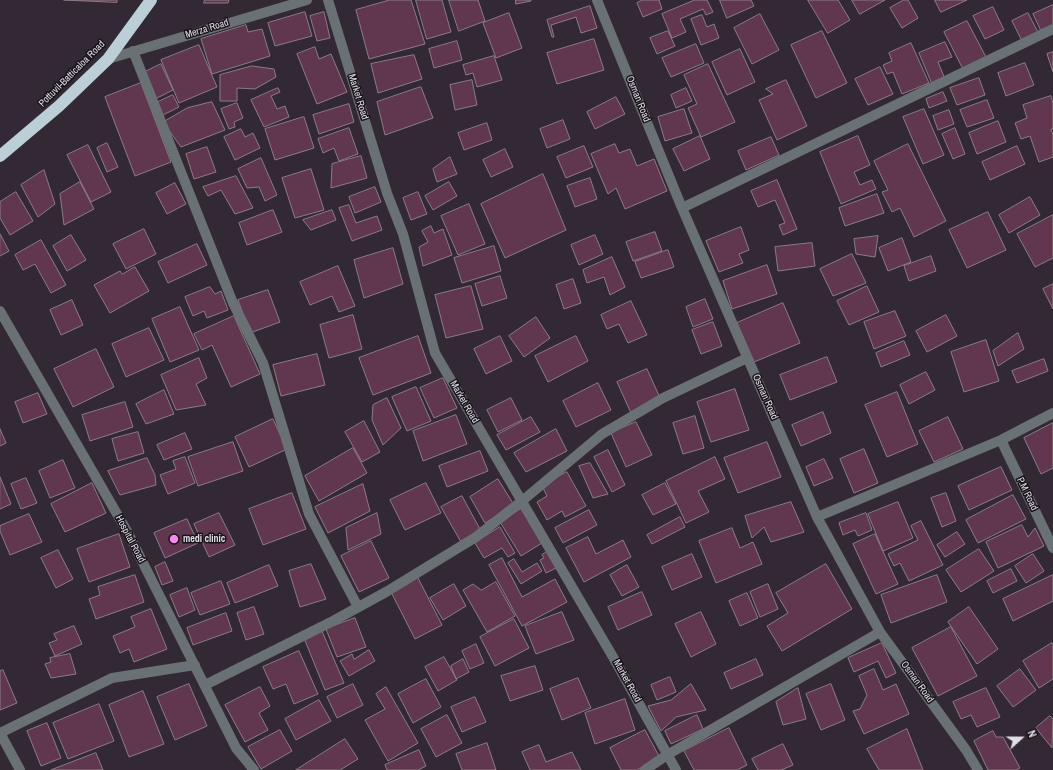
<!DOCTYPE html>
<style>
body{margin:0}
#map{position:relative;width:1053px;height:770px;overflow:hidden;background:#322934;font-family:"Archivo Narrow",sans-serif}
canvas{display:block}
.north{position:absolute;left:1001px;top:718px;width:40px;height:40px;-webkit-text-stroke:3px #171318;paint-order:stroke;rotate:69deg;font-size:11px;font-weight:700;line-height:16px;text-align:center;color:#e3dde5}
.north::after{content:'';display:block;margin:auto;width:14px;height:18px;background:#e3dde5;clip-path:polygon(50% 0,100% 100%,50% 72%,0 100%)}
</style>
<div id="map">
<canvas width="1053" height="770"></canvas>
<div class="north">N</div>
</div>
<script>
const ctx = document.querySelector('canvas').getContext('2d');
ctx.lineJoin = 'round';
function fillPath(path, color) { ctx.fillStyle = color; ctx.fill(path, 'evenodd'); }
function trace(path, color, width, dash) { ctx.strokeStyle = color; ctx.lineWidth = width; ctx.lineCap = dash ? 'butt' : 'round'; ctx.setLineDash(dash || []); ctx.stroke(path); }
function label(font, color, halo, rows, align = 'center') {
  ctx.font = font + ' "Archivo Narrow",sans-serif'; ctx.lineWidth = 3; ctx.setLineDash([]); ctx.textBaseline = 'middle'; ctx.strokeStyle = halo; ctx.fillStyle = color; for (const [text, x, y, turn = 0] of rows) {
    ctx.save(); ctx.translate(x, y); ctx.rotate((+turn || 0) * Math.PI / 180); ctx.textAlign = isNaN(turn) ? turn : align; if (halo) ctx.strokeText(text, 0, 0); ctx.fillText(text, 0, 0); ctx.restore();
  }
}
const building = new Path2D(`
 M64 0H117V2Z
 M205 0H229L228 3H204Z
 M390 0H411L425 44 369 59 356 10Z
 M416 0H442L451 32 427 39Z
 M449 0H478L485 21 459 31Z
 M516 0H531V1L516 4Z
 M643 0H659L662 9 643 17 637 3Z
 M695 0H707L713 12 706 15 703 9 680 19 686 32 672 38 662 14Z
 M720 0H751L754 6 727 18Z
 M808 0H838L850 20 828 33Z
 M852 0H885L860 14Z
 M904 0H908L918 18 902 28 890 8Z
 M935 0H967L941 12Z
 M1053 5V25L1041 31 1033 14Z
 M590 6 597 28 581 33 576 17 551 25 554 37H552L547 20Z
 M993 7 1004 30 985 39 973 16Z
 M305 12 312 36 275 46 268 23Z
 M324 12 330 38 317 41 310 16Z
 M509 13 522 48 496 58 483 23Z
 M1028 13 1038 32 1022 41 1012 21Z
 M760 14 779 50 752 64 734 28Z
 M702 15 707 27 714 24 719 38 701 45 691 19Z
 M967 21 986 57 963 69 944 32Z
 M246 25 248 32 262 29 270 56 212 74 201 39Z
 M668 31 675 46 657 54 650 38Z
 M822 31 847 83 816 98 791 45Z
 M594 39 604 70 557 84 547 53Z
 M457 41 462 60 434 68 429 49Z
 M945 42 952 57 938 62 945 79 932 84 919 53Z
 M911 43 929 83 902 94 893 72 887 74 883 65 892 61 889 53Z
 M696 44 704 63 671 77 662 58Z
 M199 45 217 87 179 103 161 60Z
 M315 47 319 59 331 54 347 92 317 104 297 54Z
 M740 49 755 82 727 95 712 62Z
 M1053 52V72L1047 54Z
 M414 55 422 79 378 93 371 64Z
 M494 56 502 80 477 87 473 73 466 75 463 65Z
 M1025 63 1034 85 1006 96 998 73Z
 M161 64 173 90 155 99 143 73Z
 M708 64 735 122 701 137 688 108 697 104 684 75Z
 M252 66 274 69 276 77 255 89 237 88V101H220V75Z
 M880 67 893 94 868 105 855 79Z
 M979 78 985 95 957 105 950 88Z
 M472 80 477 105 455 110 450 85Z
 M786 80 807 126 777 140 759 100 773 94 766 89Z
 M141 83 171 162 135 176 105 97Z
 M421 87 433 118 385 135 377 102Z
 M278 88 280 92 271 96 277 109 285 106 289 117 264 127 251 100Z
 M686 88 692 101 676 108 671 95Z
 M943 92 947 101 929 108 926 99Z
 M173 95 179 107 163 115 156 103Z
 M1051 96 1053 103V129H1051L1053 135V157L1039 162 1030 136 1021 139 1015 123 1027 118 1023 105Z
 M616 97 625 114 595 129 587 112Z
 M987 100 994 118 967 127 960 110Z
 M212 102 225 130 181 147 163 122 187 108Z
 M237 103 243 118 234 122 235 127 229 129 221 109Z
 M349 104 354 122 319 134 313 115Z
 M684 109 692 133 665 141 658 117Z
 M924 109 944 155 923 164 903 117Z
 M949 110 954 124 938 130 933 116Z
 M304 117 314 148 275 160 265 129Z
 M563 120 570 139 547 148 540 129Z
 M998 121 1006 142 977 154 969 133Z
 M487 123 492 140 464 150 458 133Z
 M349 128 358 154 339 161 334 148 323 153 318 139Z
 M955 128 965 154 953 159 942 134Z
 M241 129 245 137 253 133 260 148 235 160 224 137Z
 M700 136 710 159 684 171 673 149Z
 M858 136 870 165 854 172 860 185 872 180 876 189 841 204 820 152Z
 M771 137 779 155 746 170 738 151Z
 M107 143 118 167 107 172 97 148Z
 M615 144 619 153 630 149 637 166 654 159 667 191 625 209 616 188 608 194 591 154Z
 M908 144 946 221 914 237 900 208 892 212 882 192 888 190 874 161Z
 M88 145 111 192 91 202 67 155Z
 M584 146 593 167 566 178 557 157Z
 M1017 146 1025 164 990 180 982 162Z
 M207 147 216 172 194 179 186 154Z
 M505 149 513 167 491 177 483 160Z
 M361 156 367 178 331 188 332 164Z
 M450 157 457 174 437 182 433 169Z
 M261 158 277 195 265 201 259 187 247 188 238 169Z
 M311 169 324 210 295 218 282 178Z
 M44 170 55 204 38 217 21 185Z
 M543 174 566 230 505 258 481 204Z
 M236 176 253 208 235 214 221 190 208 196 203 187Z
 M590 178 597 199 575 207 567 186Z
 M777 180 797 229 783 235 779 225 785 223 775 200 758 207 751 191Z
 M80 182 94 209 64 225 60 194Z
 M449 182 457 196 433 210 425 196Z
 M175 183 186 204 167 214 156 193Z
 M375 187 381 202 355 213 349 197Z
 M16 192 33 221 10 235 0 218V202Z
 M418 192 427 214 411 220 403 198Z
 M877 194 884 213 845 226 839 208Z
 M1030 197 1040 215 1009 233 999 215Z
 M469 204 485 244 458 255 441 216Z
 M349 205 356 223 377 216 382 230 352 241 339 208Z
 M273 210 282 232 247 245 239 223Z
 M332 210 336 220 311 230 303 220Z
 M988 212 1006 250 967 268 949 230Z
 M1053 215V258L1035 267 1017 234Z
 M431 226 434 233 443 229 452 255 423 266 419 247 428 242 422 231Z
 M741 227 749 250 739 254 743 263 719 272 706 241Z
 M144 229 156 254 126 269 113 244Z
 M655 232 662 251 633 261 626 242Z
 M0 234 9 251 0 256Z
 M71 235 86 260 67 271 53 246Z
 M595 235 603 254 579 265 571 245Z
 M878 236 875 257 856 254 854 239Z
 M902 238 911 262 888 271 879 248Z
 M41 240 66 285 51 293 35 264 23 270 15 255Z
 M812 243 815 266 778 271 775 247Z
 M197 244 207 265 168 283 158 262Z
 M494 246 501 271 462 283 454 258Z
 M393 248 403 284 364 298 354 260Z
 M668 250 674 267 641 278 635 262Z
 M852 254 866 283 833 296 820 269Z
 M931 256 936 271 909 281 904 266Z
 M612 257 625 287 610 295 604 277 587 283 583 270Z
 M767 265 777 294 732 309 723 281Z
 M338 266 355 306 339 312 332 296 310 305 300 282Z
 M135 267 149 291 110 313 94 285 120 271 122 274Z
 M500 276 507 298 482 306 475 284Z
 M573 279 581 303 564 309 556 285Z
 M1053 284V309L1043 289Z
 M471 286 483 329 446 338 435 295Z
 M867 286 879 312 849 325 837 301Z
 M210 287 215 294 221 291 228 310 207 318 204 311 193 316 185 297Z
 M268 290 280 322 250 333 238 300Z
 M705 299 713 319 693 327 686 307Z
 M72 300 83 325 61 335 50 310Z
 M631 301 647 335 628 343 619 324 607 329 601 315Z
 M783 303 800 343 754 362 737 323Z
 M180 307 199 350 170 362 152 319Z
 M895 311 906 336 874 349 864 322Z
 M353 315 362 349 329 358 320 325Z
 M946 315 957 336 927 352 916 331Z
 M234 316 260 374 231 387 212 345 202 350 194 334Z
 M536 317 550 338 524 357 509 336Z
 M713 322 722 346 701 354 692 330Z
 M149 328 164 360 126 377 112 344Z
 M1018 333 1024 349 998 366 993 351Z
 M418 336 431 373 373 395 359 358Z
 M500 336 512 361 486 374 474 349Z
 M576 336 588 361 548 382 535 356Z
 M986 340 999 381 964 392 951 352Z
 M904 341 910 355 881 367 876 353Z
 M96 349 114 387 73 407 54 369Z
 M317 354 325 385 281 396 273 365Z
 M827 357 837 382 790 400 780 375Z
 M199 358 207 378 196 384 206 405 176 410 161 375Z
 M1044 359 1048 371 1017 383 1012 371Z
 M647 369 661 400 631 413 617 382Z
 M926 372 935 390 909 404 900 385Z
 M443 378 457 408 434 418 420 388Z
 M598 383 611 410 576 427 563 401Z
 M416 387 431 421 407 431 392 397Z
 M735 389 749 430 711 442 697 402Z
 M164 390 174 414 146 424 136 404Z
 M897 392 918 444 887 457 865 405Z
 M38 393 47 414 23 423 15 402Z
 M387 398 401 428 383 445 372 420 373 405Z
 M511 398 522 420 498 432 487 410Z
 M125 402 133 427 90 441 82 415Z
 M823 412 831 433 801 446 792 425Z
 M456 415 467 444 423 461 413 431Z
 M695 416 704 448 683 454 673 423Z
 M531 417 540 432 506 450 497 435Z
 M948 417 963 449 934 462 919 431Z
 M273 419 287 449 249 467 235 437Z
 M364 421 380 452 362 462 345 432Z
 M636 422 652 455 626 467 611 433Z
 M1053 423V468L1041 474 1024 438Z
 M0 429 6 443 0 446Z
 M556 429 567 451 526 472 514 453Z
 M138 432 144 453 118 461 112 439Z
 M185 433 192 449 164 460 157 445Z
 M233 442 243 471 198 486 188 457Z
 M767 442 781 477 738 493 724 458Z
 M353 448 367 473 319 501 305 476Z
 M864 449 878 483 854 493 840 459Z
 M608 450 625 485 612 492 594 457Z
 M480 451 488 471 447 487 439 466Z
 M185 457 195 483 168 494 160 475 176 469 173 461Z
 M715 457 725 479 698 491 709 512 686 523 666 481Z
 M147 458 155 475 156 485 120 495 108 471Z
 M824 459 833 478 814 486 806 467Z
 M63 460 75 488 50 498 39 471Z
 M590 463 608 494 593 498 579 466Z
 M1001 467 1012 490 969 510 958 486Z
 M567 472 586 506 565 517 562 511 547 520 537 502 547 496 542 486Z
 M0 477 11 504 0 509Z
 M26 478 37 503 21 509 11 484Z
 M498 479 514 505 485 523 470 497Z
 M92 483 106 513 65 532 51 504Z
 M426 483 441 513 405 530 390 500Z
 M665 483 676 504 653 515 642 495Z
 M363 484 370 511 328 533 315 507Z
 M292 493 306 529 263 545 249 509Z
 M946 493 956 521 942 527 931 498Z
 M1013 495 1026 519 978 543 966 520Z
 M462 496 481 531 461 542 441 507Z
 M791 502 804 532 771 542 764 527 752 538 745 516Z
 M898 502 913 538 883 551 868 514Z
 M521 509 542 543 521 556 500 522Z
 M589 510 597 525 563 543 555 528Z
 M219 513 235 545 209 557 194 524Z
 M377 513 381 534 348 550 346 528Z
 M866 513 872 530 858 536 855 530 843 535 839 523Z
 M29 514 42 542 10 555 0 531V526Z
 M680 517 685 527 652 544 647 535Z
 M187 519 198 543 165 558 154 533Z
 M921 521 943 565 909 581 900 563 894 566 888 554 918 540 911 526Z
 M1022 525 1028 537 1035 528 1044 546 998 568 986 542Z
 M500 527 515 553 508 557 502 548 484 558 475 543Z
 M732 528 740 548 753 542 762 564 716 583 699 541Z
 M957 532 965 544 945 557 937 545Z
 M119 534 130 567 89 582 77 549Z
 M875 534 898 584 876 594 853 544Z
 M588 537 596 554 623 540 631 557 584 582 566 548Z
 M371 541 389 578 359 592 341 556Z
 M979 549 994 571 961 592 946 570Z
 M58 550 73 579 56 588 41 558Z
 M548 551 556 568 546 573 540 560 544 558 542 555Z
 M692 554 702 577 672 590 662 567Z
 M1033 554 1044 571 1026 583 1015 566Z
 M502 558 522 597 555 579 567 602 522 626 489 565Z
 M514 559 522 572 537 563 542 571 521 584 508 563Z
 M165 562 173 581 162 585 155 567Z
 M311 564 326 599 300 607 289 571Z
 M826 564 852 609 782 651 767 626 788 613 776 593Z
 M269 565 278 586 235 603 227 583Z
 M627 565 639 587 622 596 610 575Z
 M1011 569 1017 581 993 593 987 581Z
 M135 575 144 602 96 619 89 599 100 595 98 587Z
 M937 575 947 602 891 623 881 595Z
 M1053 575V601L1013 621 1003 599Z
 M417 576 442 625 415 639 390 590Z
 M221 581 230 604 200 615 191 593Z
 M496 582 515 616 487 632 463 590 473 584 481 590Z
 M454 584 466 606 443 620 430 598Z
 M768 584 778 609 760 617 750 592Z
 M187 588 195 610 179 617 170 595Z
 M642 592 652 615 618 630 608 607Z
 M747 593 758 618 740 626 729 601Z
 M254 607 264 634 246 640 237 613Z
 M969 607 998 649 977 664 948 622Z
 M151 609 167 649 134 662 129 649 120 653 113 636 135 627 131 617Z
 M562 612 574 640 536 654 525 626Z
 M701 612 716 644 691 657 675 624Z
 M226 613 232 631 193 645 187 628Z
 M355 618 366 647 337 657 326 629Z
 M514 619 529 648 495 666 480 637Z
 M74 626 82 644 55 656 49 643 57 640 54 634Z
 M951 627 977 676 938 696 912 648Z
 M322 631 344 683 325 690 304 638Z
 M882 643 896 673 886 678 878 661 854 672 848 658Z
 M1052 643 1053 645V679L1039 688 1023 661Z
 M476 644 484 663 470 669 462 651Z
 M369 650 375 661 349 676 340 661 352 654 354 659Z
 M299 651 318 694 294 704 286 684 273 689 263 667Z
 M70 654 76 674 51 678 45 664 51 662 50 658Z
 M444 657 457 680 438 691 425 667Z
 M463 659 469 672 456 679 451 666Z
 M756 659 763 675 731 689 724 673Z
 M535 666 543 690 510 701 501 676Z
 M874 669 883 690 896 684 909 714 864 734 853 711 860 709 867 695 859 676Z
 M1020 669 1036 690 1013 707 997 686Z
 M3 670 17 703 0 710V671Z
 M670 677 676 692 657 700 651 685Z
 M578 678 591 708 562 720 550 689Z
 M426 679 441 707 413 723 398 694Z
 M189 684 207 726 175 740 157 697Z
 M353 684 363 705 337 718 327 697Z
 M691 684 706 710 676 717 661 731 648 706 671 700Z
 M831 684 845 720 821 730 806 694Z
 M260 687 270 706 259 713 268 730 245 742 225 705Z
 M386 687 418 743 388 761 365 720 385 709 376 694Z
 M798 688 806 719 783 725 776 702Z
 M986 688 1000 717 977 727 971 715 961 719 953 702Z
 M143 691 164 744 129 757 109 705Z
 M475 697 486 722 462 732 451 707Z
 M625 699 635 730 595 744 585 713Z
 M319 700 331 721 296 740 285 719Z
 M99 704 114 741 68 759 53 723Z
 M447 715 462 743 436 757 421 729Z
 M697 715 703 729 671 744 665 731Z
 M1050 716 1053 719 1052 748 1036 728Z
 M47 723 61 758 41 766 27 731Z
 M729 728 747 765 737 770H694L684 751Z
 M907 729 923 770H879L867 749Z
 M280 730 292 751 261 769 248 747Z
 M645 730 660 758 637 770H621L610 748Z
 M993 731 996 737H1003L1020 768 1016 770H988L974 741Z
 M345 739 358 759 340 770H296Z
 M487 743 496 770H462L456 754Z
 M783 744 793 765 781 770H758L752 759Z
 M539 745 546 762 572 752 581 770H530L522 752Z
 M419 750 426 766 418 770H387L385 765Z
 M96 753 103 770H51Z`);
fillPath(building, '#60374f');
trace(building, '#8c7c85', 1);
trace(new Path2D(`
 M328 0 387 193 403 234 435 353 613 657 676 770
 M597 0 682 208 817 517 880 632 966 750 978 770
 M133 51 233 303 263 363 309 514 358 607
 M108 59 307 0
 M682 208 1053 29
 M0 311 128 533 236 748 254 770
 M1001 440 1053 548
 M817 517 1001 440 1053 413
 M205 685 333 621 386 592 476 537 522 501 602 434 663 398 747 358
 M0 733 112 678 195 665
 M0 733 20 770
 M645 770 667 755 880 632`), '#697174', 10);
trace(new Path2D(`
 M0 156 59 106 108 59 151 0`), '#bccfd7', 12);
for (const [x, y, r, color] of [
 [174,539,5,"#f688ed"]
]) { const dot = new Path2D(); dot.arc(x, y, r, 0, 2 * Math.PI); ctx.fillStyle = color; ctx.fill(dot); trace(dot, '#171318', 1.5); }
label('10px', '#e3dde5', '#171318', [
 ["Merza Road",207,29,-17],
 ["Pottuvil-Batticaloa Road",72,74,-45],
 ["Market Road",358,97,73],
 ["Osman Road",638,99,68],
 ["Osman Road",765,397,66],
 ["Market Road",464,402,60],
 ["P.M Road",1027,494,64],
 ["Hospital Road",130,539,62],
 ["Market Road",627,681,61],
 ["Osman Road",917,682,54]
]);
label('bold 10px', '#e3dde5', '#171318', [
 ["medi clinic",183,539]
], 'left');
</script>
